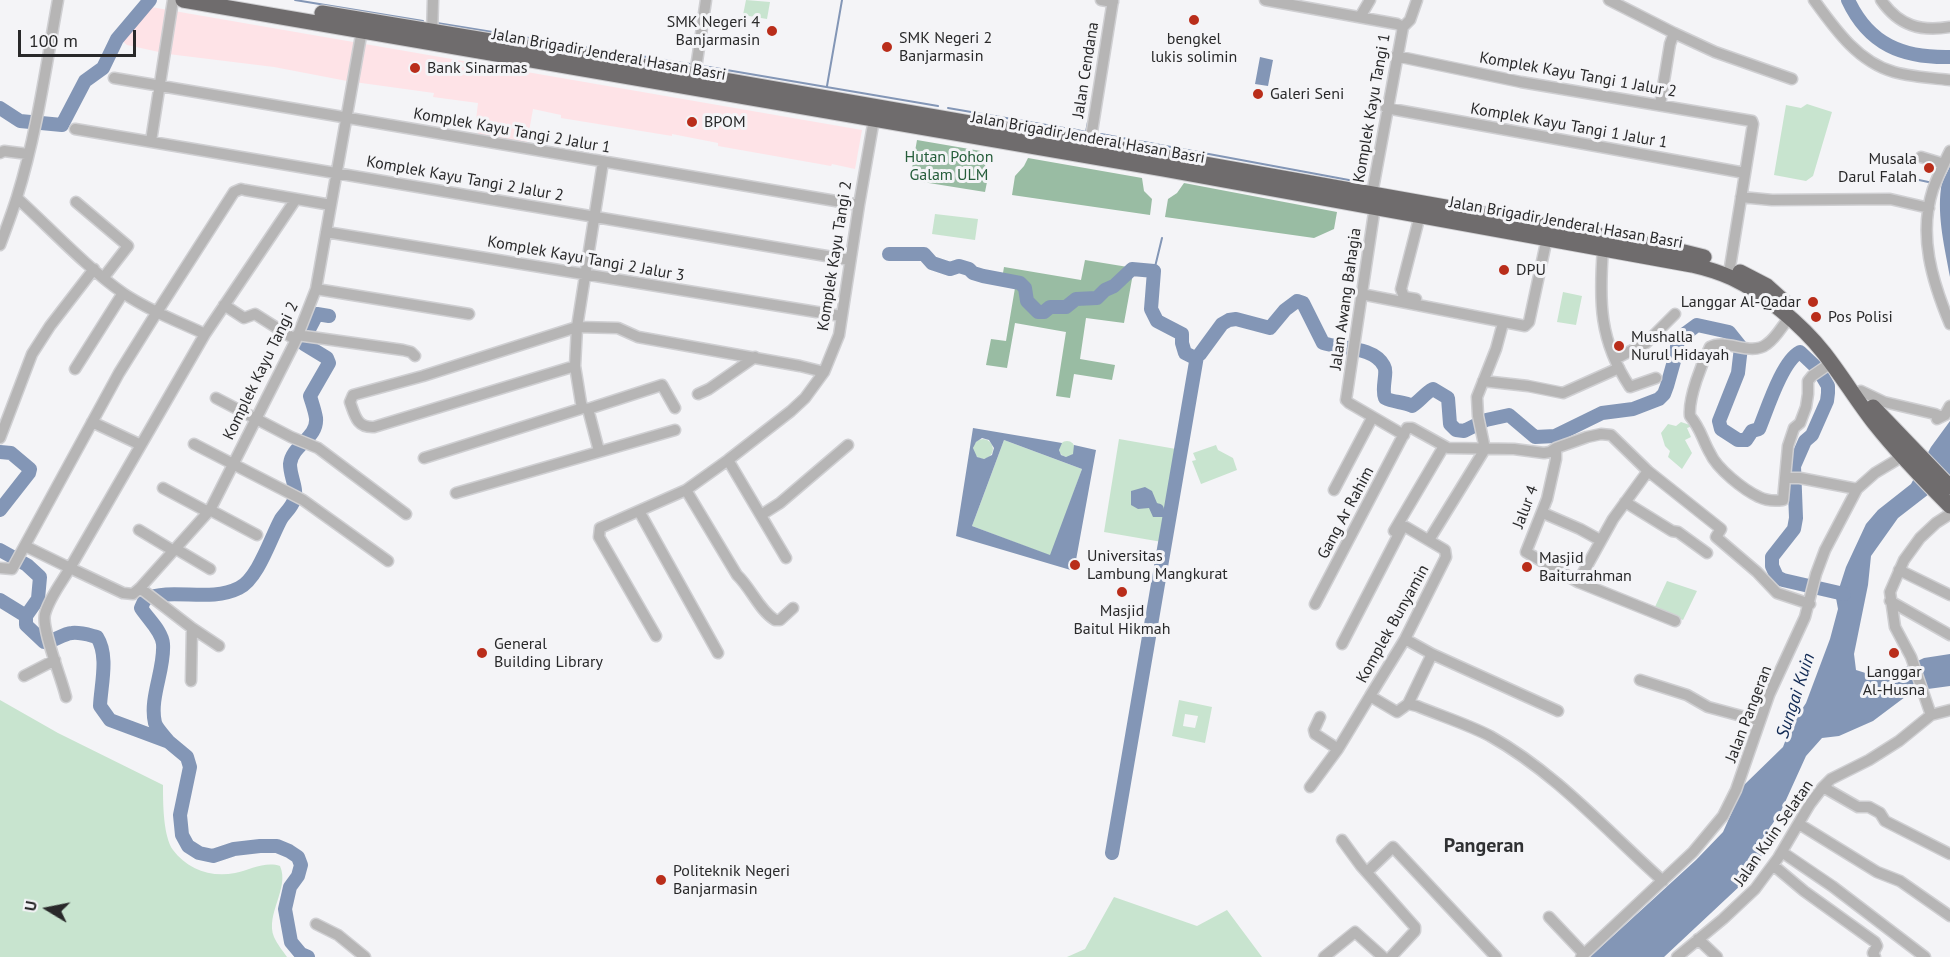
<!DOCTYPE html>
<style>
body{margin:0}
#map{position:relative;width:1950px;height:957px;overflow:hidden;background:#f4f4f7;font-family:"PT Sans",sans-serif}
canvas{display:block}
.north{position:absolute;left:18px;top:879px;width:60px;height:60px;-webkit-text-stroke:4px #f4f4f7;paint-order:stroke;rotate:280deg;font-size:16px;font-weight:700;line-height:24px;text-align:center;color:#29292a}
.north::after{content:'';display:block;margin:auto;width:21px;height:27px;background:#29292a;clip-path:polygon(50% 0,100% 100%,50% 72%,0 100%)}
.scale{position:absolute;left:18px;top:30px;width:118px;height:27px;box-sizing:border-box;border:3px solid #29292a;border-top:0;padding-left:8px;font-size:18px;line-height:21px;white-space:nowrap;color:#29292a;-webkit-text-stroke:4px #f4f4f7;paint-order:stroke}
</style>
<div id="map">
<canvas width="1950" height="957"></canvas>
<div class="north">U</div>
<div class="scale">100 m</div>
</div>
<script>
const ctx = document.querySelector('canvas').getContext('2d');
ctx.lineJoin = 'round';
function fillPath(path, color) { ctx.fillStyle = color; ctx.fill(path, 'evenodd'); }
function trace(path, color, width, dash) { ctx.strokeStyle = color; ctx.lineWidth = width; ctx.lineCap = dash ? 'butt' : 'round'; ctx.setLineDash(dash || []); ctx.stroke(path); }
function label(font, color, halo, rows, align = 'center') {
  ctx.font = font + ' "PT Sans",sans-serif'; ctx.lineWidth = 6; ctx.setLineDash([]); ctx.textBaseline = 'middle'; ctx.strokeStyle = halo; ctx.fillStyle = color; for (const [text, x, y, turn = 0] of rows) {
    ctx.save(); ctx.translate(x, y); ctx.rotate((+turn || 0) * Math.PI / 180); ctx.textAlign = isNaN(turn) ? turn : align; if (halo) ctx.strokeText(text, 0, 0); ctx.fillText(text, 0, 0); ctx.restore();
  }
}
fillPath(new Path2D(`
 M151 7 862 130 855 169 832 164 831 166 718 146V143L672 134V136L561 118V115L533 109 527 143 479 135 475 129 478 103 433 97 434 93 347 81 274 67 168 54 127 45 122 41 135 23Z`), '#fee3e7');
fillPath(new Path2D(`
 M746 0 770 2 767 19 743 15Z
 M1807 104 1832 112 1813 176 1806 181 1774 175 1786 105 1801 108Z
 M935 214 978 219 975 240 932 234Z
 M1563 292 1582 296 1576 325 1557 322Z
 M1681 422 1693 426 1687 428 1691 437 1685 440 1692 453 1682 469 1668 457 1670 451 1665 446 1661 433 1668 424 1676 426Z
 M973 449a10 10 0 1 1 20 0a10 10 0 1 1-20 0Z
 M1119 439 1176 449 1162 542 1104 532Z
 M1004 440 1082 469 1051 556 972 526Z
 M1059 449a8 8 0 1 1 16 0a8 8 0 1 1-16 0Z
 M1216 445 1218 450 1233 458 1237 470 1201 484 1192 461 1196 460 1193 453Z
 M1667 581 1697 591 1683 620 1654 609Z
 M0 700 58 733 163 785C163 802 163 836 173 850 187 869 211 878 235 873 250 870 265 861 280 866 290 888 265 914 274 937 277 944 283 951 287 957H0Z
 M1179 700 1212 707 1205 743 1172 736ZM1185 714 1198 716 1195 728 1183 726Z
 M1114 897 1197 926 1227 910 1262 957H1067L1085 949Z`), '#c8e4cf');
fillPath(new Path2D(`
 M917 140 981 151 982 160 989 172 985 192 910 180Z
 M1028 158 1142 178 1144 191 1152 199 1150 215 1012 195 1015 176 1024 166Z
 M1184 183 1337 212 1334 229 1314 238 1165 217 1168 199 1177 193Z
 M1085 260 1134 268 1124 323 1086 318 1080 359 1115 365 1112 380 1074 374 1070 398 1056 396 1066 332 1015 323 1007 368 986 365 991 339 1006 341 1015 288 1001 285 1004 267 1081 280Z`), '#99bca3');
fillPath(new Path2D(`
 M1260 57 1273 60 1268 86 1255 84Z
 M1950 166V277C1945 249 1937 217 1941 188 1942 181 1947 173 1950 166Z
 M1950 421V481L1929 494 1898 518 1871 556 1868 585 1854 654 1856 670 1875 676 1903 668 1924 658 1950 654V686L1913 691 1873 721 1839 736 1822 738 1806 756 1781 811 1769 829 1770 844 1742 884 1664 957H1590L1696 860 1723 832 1744 785 1783 747 1791 726 1806 703 1830 639 1838 609 1836 598 1846 567 1866 524 1878 510 1911 484 1931 447Z
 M973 428 1062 443 1059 450 1061 455 1066 457 1073 454 1074 445 1096 450 1074 571 956 536ZM982 438 989 440 994 448 992 455 984 459 977 457 973 448 976 442ZM1004 440 1082 469 1050 555 972 526Z
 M1145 487 1152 491 1157 503C1161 504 1164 505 1164 510L1167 512 1166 517H1153L1149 508 1138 509 1131 505V491Z`), '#8396b6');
trace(new Path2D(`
 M295 0 423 21
 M437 23 690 64
 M703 66 938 106
 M827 86 842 0
 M948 108 1064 128
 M1072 129 1086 132 1088 122
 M1101 134 1365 183
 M1894 177 1919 180 1933 183
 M1154 271 1162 238`), '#8396b6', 2);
trace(new Path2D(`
 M1848 0C1869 45 1903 58 1950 57
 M0 108 20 121 62 125 85 81 103 68 117 39 150 0
 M889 254H924L932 263 950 269 959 266 969 269 973 273 983 276 1020 283 1025 288 1027 301 1038 312H1044L1050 307H1066L1076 299 1097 298 1105 290 1114 286 1132 269 1154 271 1151 309 1157 321 1182 334V343L1185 353 1195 358 1200 354 1222 324 1229 320 1236 319 1270 328 1285 310 1297 301 1303 303 1323 343C1340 349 1374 346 1384 366 1388 373 1381 388 1385 398 1394 403 1403 401 1412 406 1420 401 1425 393 1433 389L1448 398 1450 424 1456 430 1464 431 1486 420 1509 415 1535 437 1555 436 1602 413 1633 409 1659 399 1664 394 1667 386 1676 354 1678 339 1697 325 1729 332 1741 347 1738 373 1719 421 1721 429 1738 440H1746L1752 431 1759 429C1767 410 1782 361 1800 352L1818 369 1828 386V393L1827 401 1812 435 1805 441 1794 466 1796 518 1794 529 1772 557V566L1777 577 1783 580 1844 594
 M0 452 11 453 30 469 29 473 0 510
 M0 550 27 565 40 577 38 599 26 616
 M0 600 26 616
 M26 616V625L44 642C55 642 61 634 72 633 80 632 89 635 97 637 109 656 101 684 100 706L110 720 169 742 187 757 190 767 180 815 182 835 188 846 199 853 213 856 234 849 260 846H277L289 851 298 857 301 865 298 876 290 887 285 909 291 942 301 954 308 957
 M169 742C165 737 157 729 155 723 149 698 165 669 163 644 162 631 148 619 141 608L145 599C173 587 209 603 239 588 258 579 271 537 281 519 285 513 292 507 294 500 298 488 290 477 290 464 292 445 318 438 316 418 315 411 312 403 310 396L329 363 327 358 304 344 303 341 317 314 329 316
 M1112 853 1197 356`), '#8396b6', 14);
const minor = new Path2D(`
 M1101 0 1113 2
 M1265 0 1397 24 1403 27
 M1609 0 1674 33
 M1814 0C1835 29 1858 62 1894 72 1912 77 1931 78 1950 80
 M1881 0C1899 26 1921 32 1950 27
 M1360 17 1370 0
 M1403 27 1410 20 1417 0
 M432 36 433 0
 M1396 56 1521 82 1752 121 1753 124 1730 267
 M695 75 706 0
 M114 78 859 205
 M1660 105 1670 44 1674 33 1715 52 1792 79
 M1386 108 1745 173
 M75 129 850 260
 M151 141 173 0
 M1090 144 1113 0
 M1950 151C1944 163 1938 176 1933 189 1918 235 1932 281 1950 324
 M0 153 4 151 28 154
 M1921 157 1944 164
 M1372 194 1403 27
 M1741 197 1772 200 1890 199 1929 208
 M17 198C50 228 87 268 123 293 148 310 177 321 205 334
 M76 202 128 246 104 277
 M1375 206 1346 400 1349 403 1404 435
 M326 232 841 316
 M0 245C6 229 12 213 17 197 37 133 46 66 58 0
 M1603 248C1599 301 1599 341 1630 387L1656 378
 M316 289 469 314
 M1361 294 1525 326 1529 322 1547 238
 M1416 299 1404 297 1401 289 1420 215
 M224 305 244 318 255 314 296 340
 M1789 318C1782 326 1776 338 1767 344 1751 357 1726 338 1710 347 1702 363 1688 398 1690 416 1701 429 1702 439 1710 453 1717 469 1744 490 1759 497 1767 501 1775 501 1783 500L1785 478H1800L1857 489
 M297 335 403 350 411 352 415 356
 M1615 359 1646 343 1675 314
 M575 366 374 427C357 428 355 416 350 402L353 395 423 376 577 327 618 328 638 337 800 366 824 372
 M75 369 123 293
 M1483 381 1528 386 1563 393 1619 368
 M1861 391 1884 402 1935 414 1941 417
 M698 394 709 389 755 357
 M216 398 291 437 318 448 406 514
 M588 409 662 385 675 408
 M1937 419 1945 415 1950 406
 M92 422 141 445
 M0 438 32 354 50 326 94 269
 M194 444 303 500 388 561
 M1556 448V459L1547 499 1526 552 1578 582
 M599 451 588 409 583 408 581 403 575 366 577 327 603 162
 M424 458 583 408
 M728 460 786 558
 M1648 471 1721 529 1716 537 1757 572 1777 593 1810 604
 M1785 478 1788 446 1794 428 1800 423 1806 407 1808 394V381L1812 376 1831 363
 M163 488 208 512
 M686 490 737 575C751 588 759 610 775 620H780L793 608
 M1334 490 1372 418
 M456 493 675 430
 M1625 502 1672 531 1678 532 1707 553
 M210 510 257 535
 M639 511 718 653
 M1543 513 1580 529 1600 540
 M761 515 780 503 848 445
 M139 530 174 551
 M1394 531 1444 446
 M1429 540 1485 449 1478 416 1477 397 1496 349 1503 323
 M25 546 70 568 205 334 296 199
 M176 549 210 569
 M0 568 12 569 119 373 157 312 234 192 241 189 245 190 331 205
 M1899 570 1950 595
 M140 588 192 628 191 681
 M1890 601 1950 635
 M1315 604 1407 428H1412L1448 448 1514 449 1544 453 1550 452 1556 448 1587 437 1601 434 1611 435 1648 471 1613 519 1578 582 1675 621
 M192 628 219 646
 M656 636 599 537 600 528 686 490 728 460 791 411 805 398 824 372 839 335 859 205 874 119
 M1405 639 1432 654 1558 711
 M1342 644 1402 528 1406 527 1445 550 1446 557 1405 639 1370 696 1397 712 1408 704 1417 706C1441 716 1467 724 1490 736 1556 773 1607 831 1663 881
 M24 676 55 660
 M1640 680 1687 695 1708 707 1760 721
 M66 697C62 679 41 629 45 614 49 598 62 582 70 568L123 593 133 594 140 588 210 510 296 340 316 289 362 30
 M1408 704 1432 654
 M1931 715 1911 657 1895 627 1890 592 1904 560 1920 538 1936 523 1950 514
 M1320 717 1314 730 1315 734 1338 749
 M1310 787 1338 749 1370 696
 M1823 787 1858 807H1869L1880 813 1885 821 1950 854
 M1799 824 1877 872 1900 881 1950 916
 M1342 840 1361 866 1415 927V931L1391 957
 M1782 852 1832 886 1925 957
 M1773 865 1804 891 1875 942 1877 946 1873 953 1875 957
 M1367 872 1393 847 1496 957
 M1549 917 1584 954
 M316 924 338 935 365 957
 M1698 939 1717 957
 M1324 957 1355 932 1383 957
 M1581 957 1693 852 1723 816 1736 790 1769 695 1805 617 1816 574 1825 550 1857 489 1875 473 1895 461 1901 454
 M1677 957 1723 919 1755 889 1778 858 1810 804 1823 787 1831 779 1869 760 1899 741 1931 715 1950 710`);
const highway = new Path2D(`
 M183 0 1164 169 1692 265C1705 268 1719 272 1732 278 1764 293 1802 325 1824 353 1842 376 1857 401 1875 424 1898 453 1924 480 1950 506
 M322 13 695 75 1193 162 1490 215 1672 249 1704 257
 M1740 272 1767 286 1787 304
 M1873 407 1950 487`);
trace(minor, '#cfcfd2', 13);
trace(highway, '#cfcfd2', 17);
trace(minor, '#b6b5b5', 10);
trace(highway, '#6f6c6d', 15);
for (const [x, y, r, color] of [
 [1194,20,6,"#b92d1a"],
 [772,31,6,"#b92d1a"],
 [887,47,6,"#b92d1a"],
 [415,68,6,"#b92d1a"],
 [1258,94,6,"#b92d1a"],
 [692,122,6,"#b92d1a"],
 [1929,168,6,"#b92d1a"],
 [1504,270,6,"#b92d1a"],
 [1813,302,6,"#b92d1a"],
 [1816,317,6,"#b92d1a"],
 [1619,346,6,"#b92d1a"],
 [1075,565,6,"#b92d1a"],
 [1527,567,6,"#b92d1a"],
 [1122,592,6,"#b92d1a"],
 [482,653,6,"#b92d1a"],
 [1894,653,6,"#b92d1a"],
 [661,880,6,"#b92d1a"]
]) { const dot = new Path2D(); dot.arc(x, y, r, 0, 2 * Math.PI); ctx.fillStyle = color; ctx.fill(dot); trace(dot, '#f4f4f7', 2); }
label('16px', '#29292a', '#f4f4f7', [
 ["SMK Negeri 4",760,22,"right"],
 ["Banjarmasin",760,40,"right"],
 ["SMK Negeri 2",899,38],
 ["Banjarmasin",899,56],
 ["bengkel",1194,39,"center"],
 ["lukis solimin",1194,57,"center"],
 ["Bank Sinarmas",427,68],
 ["Galeri Seni",1270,94],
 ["BPOM",704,122],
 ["Musala",1917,159,"right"],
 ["Darul Falah",1917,177,"right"],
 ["DPU",1516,270],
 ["Langgar Al-Qadar",1801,302,"right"],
 ["Pos Polisi",1828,317],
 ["Mushalla",1631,337],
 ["Nurul Hidayah",1631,355],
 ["Universitas",1087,556],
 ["Lambung Mangkurat",1087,574],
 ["Masjid",1539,558],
 ["Baiturrahman",1539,576],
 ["Masjid",1122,611,"center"],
 ["Baitul Hikmah",1122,629,"center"],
 ["General",494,644],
 ["Building Library",494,662],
 ["Langgar",1894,672,"center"],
 ["Al-Husna",1894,690,"center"],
 ["Politeknik Negeri",673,871],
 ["Banjarmasin",673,889]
], 'left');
label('16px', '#29292a', '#f4f4f7', [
 ["Jalan Brigadir Jenderal Hasan Basri",609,55,10],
 ["Jalan Cendana",1086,70,-81],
 ["Komplek Kayu Tangi 1 Jalur 2",1578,75,10],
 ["Komplek Kayu Tangi 1",1372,108,-80],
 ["Komplek Kayu Tangi 1 Jalur 1",1569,126,10],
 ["Komplek Kayu Tangi 2 Jalur 1",512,131,10],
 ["Jalan Brigadir Jenderal Hasan Basri",1088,138,10],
 ["Komplek Kayu Tangi 2 Jalur 2",465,179,10],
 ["Jalan Brigadir Jenderal Hasan Basri",1566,223,10],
 ["Komplek Kayu Tangi 2",835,256,-81],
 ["Komplek Kayu Tangi 2 Jalur 3",586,259,10],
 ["Jalan Awang Bahagia",1346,299,-82],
 ["Komplek Kayu Tangi 2",261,371,-64],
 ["Jalur 4",1526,507,-69],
 ["Gang Ar Rahim",1346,513,-62],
 ["Komplek Bunyamin",1393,624,-61],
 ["Jalan Pangeran",1749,714,-69],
 ["Jalan Kuin Selatan",1774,833,-55]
]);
label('16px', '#255d3a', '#f4f4f7', [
 ["Hutan Pohon",949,157],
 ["Galam ULM",949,175]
]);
label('italic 18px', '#102953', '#f4f4f7', [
 ["Sungai Kuin",1796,696,-72]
]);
label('bold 20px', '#303133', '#f4f4f7', [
 ["Pangeran",1484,846]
]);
</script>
